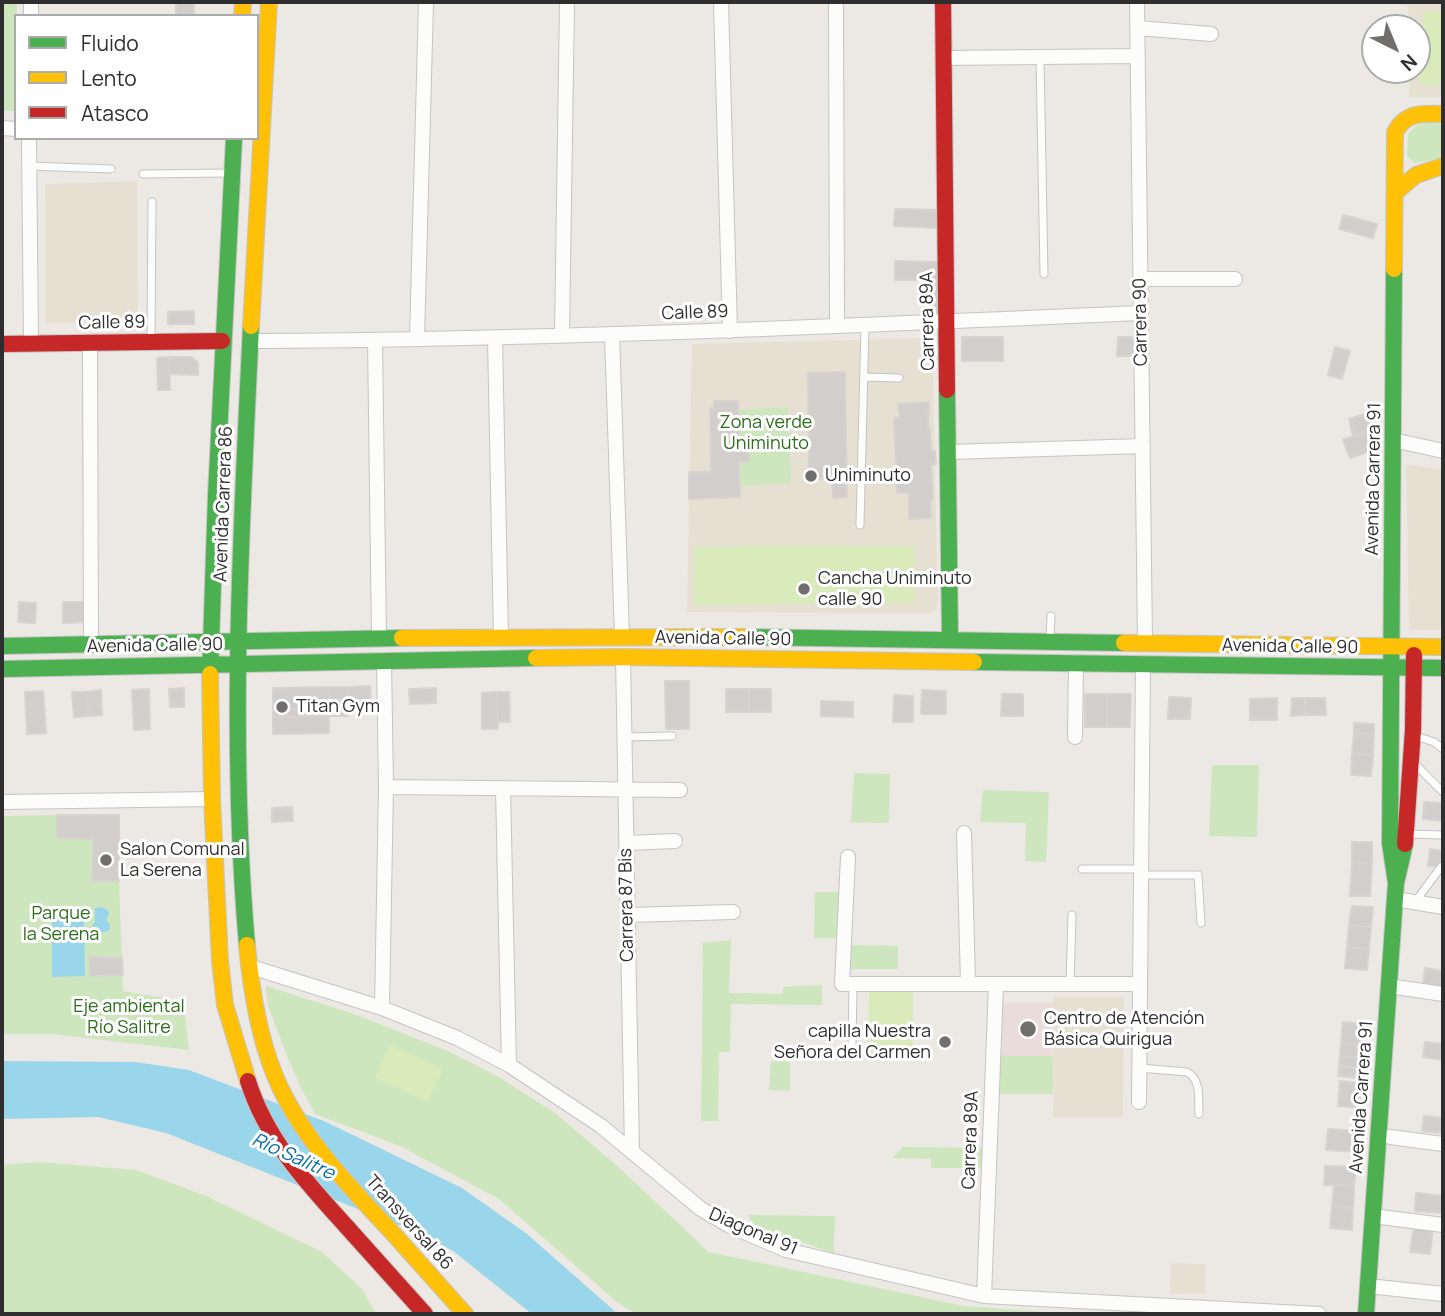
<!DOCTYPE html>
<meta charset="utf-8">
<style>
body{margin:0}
#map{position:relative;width:1445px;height:1316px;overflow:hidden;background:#ece8e4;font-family:Manrope,sans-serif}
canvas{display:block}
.frame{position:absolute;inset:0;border:4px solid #2e2e2e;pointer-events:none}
.legend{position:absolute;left:14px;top:14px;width:245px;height:126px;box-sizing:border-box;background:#fff;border:2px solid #ababab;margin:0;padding:9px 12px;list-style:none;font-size:21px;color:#2e2e2e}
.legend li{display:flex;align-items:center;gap:14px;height:35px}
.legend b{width:35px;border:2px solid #ababab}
.north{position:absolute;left:1361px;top:14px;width:70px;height:70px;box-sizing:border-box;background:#fff;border:2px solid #ababab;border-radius:50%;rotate:137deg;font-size:19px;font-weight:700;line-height:28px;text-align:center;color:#2e2e2e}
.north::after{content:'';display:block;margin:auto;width:24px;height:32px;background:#706f6e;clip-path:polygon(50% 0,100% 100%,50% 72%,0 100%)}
</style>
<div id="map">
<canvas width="1445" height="1316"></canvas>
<div class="frame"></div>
<ul class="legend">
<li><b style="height:9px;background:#4caf50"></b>Fluido</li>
<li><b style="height:9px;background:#ffc107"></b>Lento</li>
<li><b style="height:9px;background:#c62828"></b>Atasco</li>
</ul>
<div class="north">N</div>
</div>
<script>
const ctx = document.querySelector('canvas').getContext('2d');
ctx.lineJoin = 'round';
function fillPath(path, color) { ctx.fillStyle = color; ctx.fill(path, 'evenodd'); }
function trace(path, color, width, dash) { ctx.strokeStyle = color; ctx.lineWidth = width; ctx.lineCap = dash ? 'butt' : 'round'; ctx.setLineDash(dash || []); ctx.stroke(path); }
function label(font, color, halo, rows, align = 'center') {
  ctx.font = font + ' Manrope,sans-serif'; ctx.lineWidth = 6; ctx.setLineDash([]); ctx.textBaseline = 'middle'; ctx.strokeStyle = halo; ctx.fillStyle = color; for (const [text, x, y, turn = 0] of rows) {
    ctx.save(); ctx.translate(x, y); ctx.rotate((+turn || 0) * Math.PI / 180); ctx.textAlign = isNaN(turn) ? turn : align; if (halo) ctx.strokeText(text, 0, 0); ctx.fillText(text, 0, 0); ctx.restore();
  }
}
fillPath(new Path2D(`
 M1394 2H1443V97H1409V70H1417V28H1409L1408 6Z
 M137 181 138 322 46 323 45 184Z
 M932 338 938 605 935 611 931 613 687 612 692 344Z
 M1406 464 1443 470V630H1409Z
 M1054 997H1124L1123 1117H1053Z
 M1171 1263 1206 1264 1205 1293 1170 1294Z`), '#e6e0d3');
fillPath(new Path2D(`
 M1002 1003H1054L1053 1056H1001Z`), '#e9dcdb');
fillPath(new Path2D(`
 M2 2H17L16 111H2Z
 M1429 122 1443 124V158L1415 163 1407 156 1408 134 1417 125Z
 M788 407 791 483 740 486 739 462H749L748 451H739L737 410Z
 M1212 765H1259L1257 837 1209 836Z
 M854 773 890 774 889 823 851 822Z
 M983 790 1049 792 1046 862 1025 861 1026 823 980 822Z
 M57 815H119V881L123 991 183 1001 189 1050 52 1034H2V816Z
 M815 892H846L844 938H814Z
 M731 940 729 993 783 994V987L822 985V1005L731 1004 730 1052H719L718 1121H701L703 943Z
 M850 945 898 946V969H850Z
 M266 986 354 1014 448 1051 497 1076 555 1113 614 1163 709 1252 964 1306 1073 1314H636L617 1302 499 1199 400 1146 315 1114 301 1088 287 1056 268 1006Z
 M997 1056H1053V1094H996Z
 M771 1061 790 1062V1091L769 1090Z
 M903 1147 990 1148 989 1168H931V1159L892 1158Z
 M40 1162 136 1170 206 1196 322 1252 362 1289 376 1314H2V1165Z
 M748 1215 835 1216 834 1253 755 1227Z`), '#cee6be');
fillPath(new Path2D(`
 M1424 11 1443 12V86L1419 84Z
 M915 546 914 603 694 605 695 547Z
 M869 992H913V1055H868Z
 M390 1045 443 1069 428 1102 375 1078Z`), '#d9eabb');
fillPath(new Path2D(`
 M99 907 107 909 109 914 106 920 110 925V930L98 934 93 931 92 925 95 922V908Z
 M52 917H84L85 976 52 977Z
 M2 1061 135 1062 189 1070 326 1122 462 1188 527 1234 618 1314H532L453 1251 421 1234 166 1133 98 1117 2 1119Z`), '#99d6ec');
const building = new Path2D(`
 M176 2H194V16H176Z
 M895 209 939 210 938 228 894 226Z
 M1343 215 1377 224 1373 238 1339 229Z
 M895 261 940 262V280H895Z
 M924 280H940V318L924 319Z
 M194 311V324H168V312Z
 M962 337H1003V361H962Z
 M1118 337H1131L1134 340V356H1117Z
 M1335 347 1350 351 1342 379 1328 375Z
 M169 357H191L198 362V375L170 374Z
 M169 357 170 390H158L157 358Z
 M845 372 847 497 833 498 832 479 809 478 808 373Z
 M714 401H738L739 451H748L749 462H739L740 497 689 499V472H711L710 408H714Z
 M929 402 928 429 930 428 931 451H935L936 464H931L933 499H930L931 518 909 519V493H897L894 418 899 417 898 404Z
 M1372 412 1377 429 1353 436 1349 419Z
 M1367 431 1374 450 1350 458 1343 440Z
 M19 602 36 603 35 623 18 622Z
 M63 602H85V622L63 623Z
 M665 681H689V729H666Z
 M370 686 371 705H349L348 687Z
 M329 687V716L273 717V688Z
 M329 687H348V716H329Z
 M184 688V707H170L169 689Z
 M436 688V703L410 704 409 689Z
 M149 689 150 729 134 730 132 690Z
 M726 689H749V712H726Z
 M749 689H771V712H749Z
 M101 690 102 715 88 716 86 692Z
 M922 690 946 691V714H921Z
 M43 691 46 733 27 734 25 692Z
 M72 692H86L88 716 74 717Z
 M497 692 498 729H482V693Z
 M497 692H509L510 722H498Z
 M1002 694H1023V716H1001Z
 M1085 694H1107V727H1085Z
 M1107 694H1131L1130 727H1107Z
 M894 695 913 696V722H893Z
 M1169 697 1191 698 1190 719H1168Z
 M1277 698V720H1250V699Z
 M1292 698H1305V715L1291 716Z
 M1305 698H1325L1326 715H1305Z
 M821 701 853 702V717L821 716Z
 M329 716V733L273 734V717Z
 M1354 723 1374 724V734L1354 733Z
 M1354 733 1374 734 1373 755 1352 753Z
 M1352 753 1373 755 1371 776 1351 775Z
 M1424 802 1443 803V821L1423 819Z
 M292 807 293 821 272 822V808Z
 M57 815H119V881H92L93 839 57 838Z
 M1352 842H1372V864L1352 863Z
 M1430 849 1443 851V867L1428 866Z
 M1352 863 1372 864 1370 896H1350Z
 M1352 906 1373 907 1371 927 1349 925Z
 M1349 925 1371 927 1369 949 1347 947Z
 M1347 947 1369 949 1367 970 1345 968Z
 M89 957 122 958 123 975 90 976Z
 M1425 968 1443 971V987L1423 984Z
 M1343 1022 1365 1024 1364 1045 1341 1044Z
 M1425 1042 1443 1044V1060L1423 1057Z
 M1341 1044 1364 1045 1362 1058 1340 1056Z
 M1340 1056 1362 1058 1361 1069 1339 1066Z
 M1339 1066 1361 1069 1360 1078 1338 1076Z
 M1340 1081 1361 1083 1359 1108 1338 1106Z
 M1424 1116 1443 1118V1133L1422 1131Z
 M1328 1129 1360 1131 1359 1152 1326 1150Z
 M1325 1166 1356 1167 1354 1186 1324 1185Z
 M1334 1185 1354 1186 1353 1208 1332 1206Z
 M1416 1193 1443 1196V1213L1415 1211Z
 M1332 1206 1353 1208 1352 1230 1330 1228Z
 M1414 1226 1433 1228 1430 1254 1410 1252Z`);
fillPath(building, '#d1cecb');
trace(building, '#d7d4d0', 2);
const lane = new Path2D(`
 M1040 59 1044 274
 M29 166 111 169
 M143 174 230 173
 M151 341 152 202
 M865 377 899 378
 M860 525 865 326
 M1050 640 1051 616
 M1416 736 1434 742 1443 749
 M624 737 672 736
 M1414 763 1443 792
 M1408 834 1443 835
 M1082 869H1141
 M1141 875H1198L1201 923
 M1415 902 1441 867
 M1070 983 1072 915
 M852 1047 853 984
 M1139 1068 1187 1072C1202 1080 1198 1100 1199 1114`);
const street = new Path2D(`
 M721 2 730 331
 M836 2 837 326
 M1137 2 1145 642
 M31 16V2
 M1138 28 1211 34
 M944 58 1138 56
 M2 128 16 129
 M29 138 31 343
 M1141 279H1235
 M562 334 567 2
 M612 334 622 636
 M495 338 501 637
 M417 339 426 2
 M375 340 379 638
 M250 341C547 340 844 326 1141 313
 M90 343 91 645
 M1393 440 1443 451
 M949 452 1143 446
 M623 657 632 1152
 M1075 737 1076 662
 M386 787 680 790
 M503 788 509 1065
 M2 802 212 799
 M964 833 968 984
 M626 843 675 841
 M848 857 842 984H1140
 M1395 899 1443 907
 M628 915 733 912
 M248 966 382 1008 457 1038 509 1065 601 1126 701 1209 730 1226 786 1250 984 1296 1319 1314
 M1389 986 1443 994
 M382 1008 386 787 384 660
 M1139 1102 1143 663
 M1390 1137 1443 1144
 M1373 1216 1443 1225
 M1368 1286 1443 1294
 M984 1296 996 985`);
const fast = new Path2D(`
 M1394 269 1390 843 1396 883
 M947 390 950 639
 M748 637 1124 643
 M2 646 402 638
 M974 662 1443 668
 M2 669 536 658
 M210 674 216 495 234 138
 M247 945C229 739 241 532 251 326
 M1366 1314 1396 883 1405 844`);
const slow = new Path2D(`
 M242 16 243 2
 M1396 192 1416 175 1443 166
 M1394 269 1395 132C1406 112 1422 113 1443 114
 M251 326 269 2
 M402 638 748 637
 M1124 643 1443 647
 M536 658 623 657 974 662
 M210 674 212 799 220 961 225 1005 248 1081
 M247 945C251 990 258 1034 275 1076 300 1136 346 1183 390 1230 415 1258 440 1286 465 1314`);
const jam = new Path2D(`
 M943 2 947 390
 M2 344 222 341
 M1405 844 1413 730 1414 655
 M248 1081C266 1139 306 1182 346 1226 372 1255 399 1285 425 1314`);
trace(lane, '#c5c4c5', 9);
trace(street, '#c5c4c5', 16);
trace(fast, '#c5c4c5', 18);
trace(slow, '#c5c4c5', 18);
trace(jam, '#c5c4c5', 18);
trace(lane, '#fcfcfb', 7);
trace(street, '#fcfcfb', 14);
trace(fast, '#4caf50', 16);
trace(slow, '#ffc107', 16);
trace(jam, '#c62828', 16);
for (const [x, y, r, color] of [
 [811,476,7,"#706f6e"],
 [804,589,7,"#706f6e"],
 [282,707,7,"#706f6e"],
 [106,860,7,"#706f6e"],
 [1028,1029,9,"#706f6e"],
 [945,1042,7,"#706f6e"]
]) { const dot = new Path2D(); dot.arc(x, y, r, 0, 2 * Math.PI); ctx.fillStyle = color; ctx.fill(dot); trace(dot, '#fff', 2.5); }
label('18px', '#2e2e2e', '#fff', [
 ["Calle 89",695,313,-2],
 ["Carrera 89A",928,321,-91],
 ["Carrera 90",1141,322,-91],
 ["Calle 89",112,323,-1],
 ["Avenida Carrera 91",1374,479,-89],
 ["Avenida Carrera 86",224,504,-88],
 ["Avenida Calle 90",723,639,1],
 ["Avenida Calle 90",155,646,-1],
 ["Avenida Calle 90",1290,647,1],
 ["Carrera 87 Bis",627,905,-91],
 ["Avenida Carrera 91",1362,1097,-86],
 ["Carrera 89A",971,1140,-88],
 ["Transversal 86",409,1223,48],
 ["Diagonal 91",753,1232,23]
]);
label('18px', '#2c6e1b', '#fff', [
 ["Zona verde",766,423],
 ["Uniminuto",766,444],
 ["Parque",61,914],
 ["la Serena",61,935],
 ["Eje ambiental",129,1007],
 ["Río Salitre",129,1028]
]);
label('18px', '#2e2e2e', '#fff', [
 ["Uniminuto",825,476],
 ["Cancha Uniminuto",818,579],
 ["calle 90",818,600],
 ["Titan Gym",296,707],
 ["Salon Comunal",120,850],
 ["La Serena",120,871],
 ["Centro de Atención",1044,1019],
 ["Básica Quirigua",1044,1040],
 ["capilla Nuestra",931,1032,"right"],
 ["Señora del Carmen",931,1053,"right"]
], 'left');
label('italic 19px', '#0d6fa3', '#fff', [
 ["Río Salitre",293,1157,24]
]);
</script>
